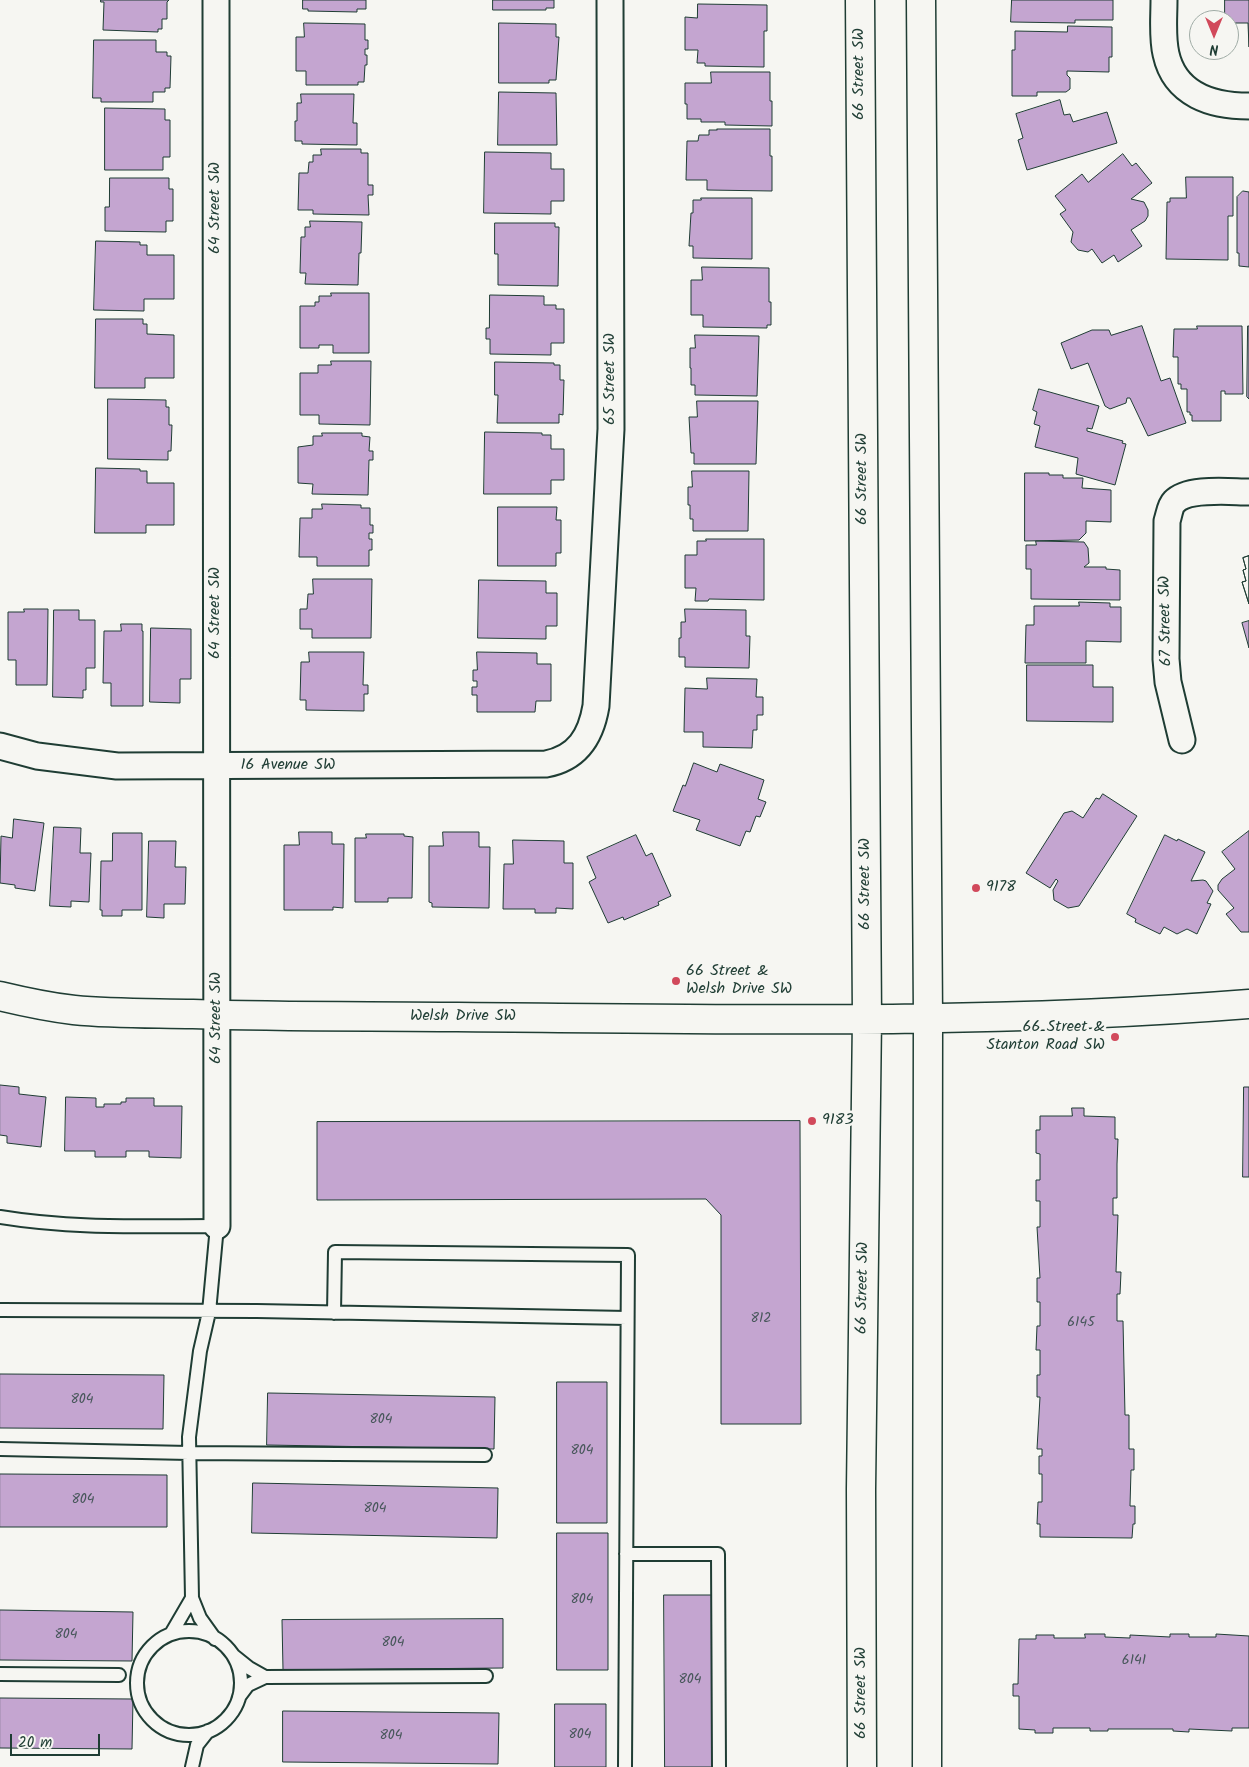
<!DOCTYPE html>
<style>
body{margin:0}
#map{position:relative;width:1249px;height:1767px;overflow:hidden;background:#f6f6f2;font-family:Kalam,sans-serif}
canvas{display:block}
.north{position:absolute;left:1189px;top:10px;width:50px;height:50px;box-sizing:border-box;background:#f6f6f2;border:1px solid #a0aca6;border-radius:50%;rotate:180deg;font-size:14px;font-weight:700;line-height:20px;text-align:center;color:#1f3d34}
.north::after{content:'';display:block;margin:auto;width:18px;height:22px;background:#d1495b;clip-path:polygon(50% 0,100% 100%,50% 72%,0 100%)}
.scale{position:absolute;left:10px;top:1734px;width:90px;height:22px;box-sizing:border-box;border:2px solid #1f3d34;border-top:0;padding-left:6px;font-size:15px;line-height:18px;white-space:nowrap;color:#1f3d34;-webkit-text-stroke:4px #f6f6f2;paint-order:stroke}
</style>
<div id="map">
<canvas width="1249" height="1767"></canvas>
<div class="north">N</div>
<div class="scale">20 m</div>
</div>
<script>
const ctx = document.querySelector('canvas').getContext('2d');
ctx.lineJoin = 'round';
function fillPath(path, color) { ctx.fillStyle = color; ctx.fill(path, 'evenodd'); }
function trace(path, color, width, dash) { ctx.strokeStyle = color; ctx.lineWidth = width; ctx.lineCap = dash ? 'butt' : 'round'; ctx.setLineDash(dash || []); ctx.stroke(path); }
function label(font, color, halo, rows, align = 'center') {
  ctx.font = font + ' Kalam,sans-serif'; ctx.lineWidth = 5; ctx.setLineDash([]); ctx.textBaseline = 'middle'; ctx.strokeStyle = halo; ctx.fillStyle = color; for (const [text, x, y, turn = 0] of rows) {
    ctx.save(); ctx.translate(x, y); ctx.rotate((+turn || 0) * Math.PI / 180); ctx.textAlign = isNaN(turn) ? turn : align; if (halo) ctx.strokeText(text, 0, 0); ctx.fillText(text, 0, 0); ctx.restore();
  }
}
const building = new Path2D(`
 M101 0H169L167 2V19H162V29H158V32L103 30 104 2H101Z
 M303 0H366V9H357V12L308 11V9H303Z
 M493 0H554V8H546V10H493Z
 M1012 0H1113V20H1075V23L1011 22Z
 M1225 0H1249V47L1248 23H1229V20H1225Z
 M698 4 767 5V31H764V67L705 66V63H697L698 50H685V17L697 18Z
 M304 23 365 24V40H368V49H365V55H367V65H365L364 82H358V85H306V71H296V37H304Z
 M499 23 556 24V37H559L556 80H549V83H499Z
 M1068 26 1112 27V57H1109V72L1067 71V75L1070 78V89L1066 92H1037V96H1012V50H1015V31L1067 32Z
 M94 40H156V52H167V56H171L170 88H165V92H153V102H101V98H93Z
 M711 72H770V101H772V126L725 125V122H701V119H687V104H685V83H711Z
 M499 92 556 93 557 145H498Z
 M301 94H354L353 123H357V145L302 144V141H295V121H297V103H301Z
 M1060 100 1064 115 1070 114 1073 122 1107 112 1117 143 1027 170 1018 140 1023 138 1016 114Z
 M105 108 165 109V120H170V157H163V170H105Z
 M717 129H770V156H772V191L707 190V180H686L687 141H698L699 135H709V130H717Z
 M321 149H361V153H368V185H373V195H368L369 215 313 214V210H298L299 173H308L309 162H313V155H321Z
 M485 152 551 153V169H564V201H551V214L484 213Z
 M1123 154 1132 166 1136 163 1152 183 1131 199 1144 202 1148 210V216L1145 221 1131 230 1142 246 1118 262 1114 255 1102 263 1092 249 1088 252 1078 250 1071 242 1073 232 1060 214 1066 210 1055 196 1082 174 1088 182Z
 M1186 177H1233V216H1228V260L1166 259 1167 202H1170V198H1186Z
 M110 178H169V189H173V221H166V232L105 231V207H109Z
 M1243 191 1249 192V267L1239 266V253H1237V197Z
 M701 198H752V259L693 258V246H689L691 213H693V200H701Z
 M310 221 362 222 361 253H359L358 285 305 284 306 273H300L301 237H305V227H310Z
 M495 223H555V227H559L558 286 498 285V254H495Z
 M96 241 140 242V245H147V255H174V299H144V311L94 310Z
 M702 267 769 268V302H771V325H767V328L703 327V315H691V280H702Z
 M331 293H369V353H333V345H319V348H300V306H315V302H319V296H331Z
 M490 295 544 296V305H556V309H564V343H551V355L490 354V339H486V328H489Z
 M96 319H143V324H147V334L174 335V378H145V388H95Z
 M1142 326 1161 381 1170 378 1186 423 1148 436 1130 398H1127L1126 403 1110 409 1105 406 1088 363 1071 369 1061 343 1092 330H1109L1111 335Z
 M1197 326H1242L1243 394H1225V391H1221V421H1192V415H1190V412H1187V389H1181V384H1178V357H1173L1174 329H1197Z
 M1248 326H1249V399L1247 397Z
 M695 335 759 336 757 396 695 395V385H691V368H690V348H695Z
 M331 361H371L370 425 319 424V415H300V373H318V365H331Z
 M495 362 554 363V365H560V380H564L563 415 559 414V423H497L498 395H495Z
 M1039 389 1099 406 1092 429 1087 428V431L1123 441 1122 443 1126 444 1115 485 1076 474 1078 458 1035 447 1040 426 1034 424 1037 412 1033 410Z
 M108 399 166 400V407H169V425H172L171 451H168V460L108 459Z
 M697 401H758L756 464H694V453H691L689 417H697Z
 M485 432 542 433V435H551V449H564V480H551V494H484Z
 M322 433H362V436L370 437 369 451H373V460H369L368 495 312 494 313 484 298 483V447L313 445V436H322Z
 M96 468 140 469V471H147V483H174V525H146V533H95Z
 M692 471H749L748 531H693V519H690V505H688V487H692Z
 M1025 473H1049V475H1063V478H1083L1082 488 1111 490V522L1086 521V533L1079 540 1025 541Z
 M322 504 361 505V508H370V525H373V533H369V539H372V550H369V566H317V557H299L300 518H312V509H322Z
 M498 507H557L556 520H561V553H556V566H498Z
 M706 539H764V600L709 599 708 601H695L696 588H685V555H697V541H706Z
 M1036 541 1084 542 1088 548 1089 563 1084 567H1106V569L1120 570V600L1031 599V569H1026V545H1036Z
 M1249 556V604L1242 582 1246 581 1243 570 1246 569 1243 558Z
 M1249 556V604L1242 582 1246 581 1243 570 1246 569 1243 558Z
 M313 579H372L371 638H312V629H300V609H307L308 594H313Z
 M479 580 546 581V593H557V626H546V639L478 638Z
 M1079 602 1110 603V607H1121V642L1086 641V663H1025L1026 625H1034V606H1079Z
 M24 609H48L47 685H16V660H8V612H24Z
 M685 609 746 610V636H750L749 668 685 667V657H679V638H681V622H685Z
 M54 610H79V620H95V668H86V690H83V698L53 697Z
 M1249 621V648L1242 623Z
 M121 624H142V631H143V706H111V683H103L104 631H121Z
 M151 628 191 629V679H180V703L150 702Z
 M309 652H364L363 685H368V694H364V711L306 710V700H300L301 662H309Z
 M477 652 537 653V664H551V701H536L535 712H477V695H472V687H477V681H473V670H477Z
 M1027 665H1093V687H1113V722L1027 721Z
 M707 678 757 679 756 697H763V715H757V730H753L752 748 703 747V732H684L685 688 707 689Z
 M694 763 717 772 720 764 764 780 758 799 766 802 760 817 756 816 750 832 746 831 740 846 696 830 700 820 673 811 683 785 685 786Z
 M1103 794 1137 816 1079 906 1068 908 1054 900 1053 890 1058 881 1056 879 1050 888 1026 873 1064 813 1072 811 1083 818 1096 798 1099 799Z
 M14 819 44 823 35 891 15 888V885L0 883 1 836 12 838Z
 M54 827 81 828 80 853H91L89 902 71 901V907L50 906Z
 M1249 831V932H1241L1226 914 1234 908 1218 890V885L1222 879 1235 869 1222 852Z
 M299 832H332V844H344L343 908 333 907V910H284V845H299Z
 M443 832H479V847H490L489 908 432 907V903L429 902V846H443Z
 M113 833H142V910H122V916H102V910H100L101 861H112Z
 M366 834H404V836L413 837 412 898H388V902H355V838H366Z
 M636 835 646 856 652 853 671 896 658 902 659 905 624 920 623 917 608 923 589 882 596 878 587 857Z
 M1165 835 1177 841 1178 839 1205 852 1191 881 1203 880 1206 881 1213 891 1207 903 1211 904 1197 934 1187 929 1177 934 1164 927 1160 934 1135 922 1136 919 1127 914Z
 M513 840 564 841V863H573V909L556 908V913H535V909H503L504 864H513Z
 M149 841H176L175 867H186L185 904H164V918L147 917Z
 M0 1085 19 1087V1094L46 1097 41 1147 7 1143V1136L0 1135Z
 M1244 1087H1249V1177H1243Z
 M66 1097 96 1098V1107H104V1104H121V1102H126V1098H154V1106H182L181 1158 149 1157V1151H126V1157H95V1151H65Z
 M1072 1108H1084V1116L1115 1117V1139H1118L1117 1164V1198H1113V1215H1118L1116 1272H1121L1120 1294H1117V1321H1123L1125 1415H1129V1449H1134V1470H1131L1130 1506H1135V1524H1133L1132 1538 1040 1537V1524H1037L1038 1502H1042V1474H1039V1456H1042V1449H1037L1040 1397H1037V1375H1040V1350H1036L1037 1326H1040V1302H1037V1278H1040L1037 1227H1040V1201H1036V1180H1040V1154L1036 1153V1130H1040V1116H1072Z
 M800 1121 801 1424H721V1215L706 1199 317 1200V1122Z
 M0 1374 164 1375 163 1429 0 1428Z
 M557 1382H607V1523H557Z
 M268 1393 495 1397 494 1449 267 1445Z
 M0 1474 167 1475V1527H0Z
 M253 1483 498 1488 497 1538 252 1533Z
 M557 1533H608V1670H557Z
 M664 1595H714L715 1767H665Z
 M0 1610 133 1612 132 1661 0 1660Z
 M503 1619V1668L283 1670 282 1620Z
 M1085 1634H1105V1637L1130 1638V1635L1170 1637V1634H1189V1637H1216V1634L1249 1636V1728H1232V1731L1189 1729V1732L1173 1731V1729H1108V1731H1090V1728H1053V1733H1035V1730L1019 1729V1696H1013V1684H1018L1019 1639H1036V1635H1054V1638H1085Z
 M0 1698 133 1699 132 1749 0 1748Z
 M555 1704H606V1767H555Z
 M283 1711 499 1713 498 1764 283 1762Z`);
fillPath(building, '#c4a5d0');
trace(building, '#1f3d34', 1);
const lane = new Path2D(`
 M0 1217C72 1229 144 1226 217 1226L209 1312 200 1351 189 1437 192 1598 200 1618 215 1639
 M0 1310 257 1311 627 1318
 M334 1313 335 1252 628 1255 625 1767
 M0 1449 189 1453 485 1455
 M626 1554H718L719 1767
 M137 1683a52 52 0 1 1 104 0a52 52 0 1 1-104 0Z
 M171 1634 192 1598
 M234 1656 249 1668 265 1677
 M0 1674 119 1675
 M239 1697 248 1685 265 1677 486 1676
 M192 1767 197 1745 208 1731`);
const street = new Path2D(`
 M216 0 217 1226
 M1164 0C1164 18 1162 37 1166 54 1175 95 1212 106 1249 106
 M1182 740 1168 682 1166 659 1167 521C1169 515 1170 506 1174 502 1188 487 1230 492 1249 492
 M0 746 37 756 117 766 546 764C578 758 591 736 596 706L611 429 610 0`);
const secondary = new Path2D(`
 M860 0 867 1018 861 1489 862 1767
 M921 0 928 1017 927 1767
 M0 996C25 1002 49 1007 74 1010 114 1014 154 1013 193 1014 281 1017 369 1016 457 1017 721 1019 986 1025 1249 1004`);
trace(lane, '#1f3d34', 16);
trace(street, '#1f3d34', 29);
trace(secondary, '#1f3d34', 31);
trace(lane, '#f6f6f2', 12);
trace(street, '#f6f6f2', 25);
trace(secondary, '#f6f6f2', 28);
for (const [x, y, r, color] of [
 [976,888,5,"#d1495b"],
 [676,981,5,"#d1495b"],
 [1115,1037,5,"#d1495b"],
 [812,1121,5,"#d1495b"]
]) { const dot = new Path2D(); dot.arc(x, y, r, 0, 2 * Math.PI); ctx.fillStyle = color; ctx.fill(dot); trace(dot, '#f6f6f2', 2); }
label('14px', '#48575b', null, [
 ["812",761,1320],
 ["6145",1081,1324],
 ["804",82,1401],
 ["804",381,1421],
 ["804",582,1452],
 ["804",83,1501],
 ["804",375,1510],
 ["804",582,1601],
 ["804",66,1636],
 ["804",393,1644],
 ["6141",1134,1662],
 ["804",690,1681],
 ["804",580,1736],
 ["804",391,1737]
]);
label('16px', '#1f3d34', '#f6f6f2', [
 ["66 Street SW",860,74,-90],
 ["64 Street SW",216,208,-90],
 ["65 Street SW",611,379,-90],
 ["66 Street SW",863,479,-90],
 ["64 Street SW",216,613,-90],
 ["67 Street SW",1167,621,-91],
 ["16 Avenue SW",288,766],
 ["66 Street SW",866,884,-90],
 ["Welsh Drive SW",463,1017],
 ["64 Street SW",217,1018,-90],
 ["66 Street SW",864,1288,-89],
 ["66 Street SW",862,1693,-90]
]);
label('16px', '#1f3d34', '#f6f6f2', [
 ["9178",986,888],
 ["66 Street &",686,972],
 ["Welsh Drive SW",686,990],
 ["66 Street &",1105,1028,"right"],
 ["Stanton Road SW",1105,1046,"right"],
 ["9183",822,1121]
], 'left');
</script>
